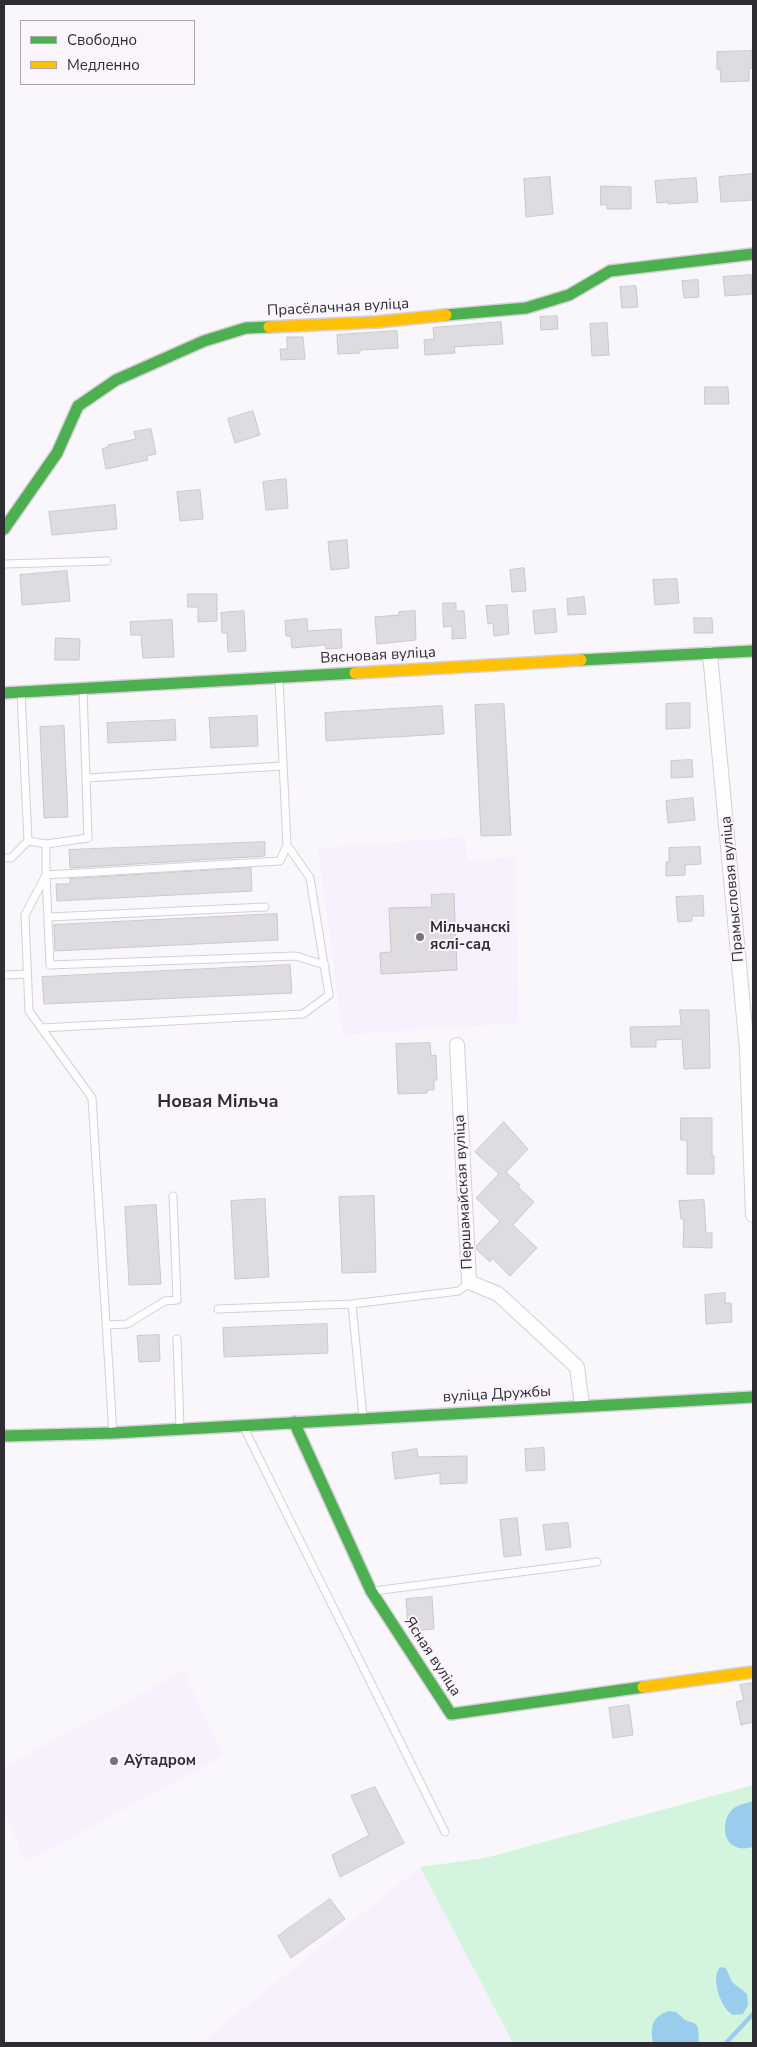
<!DOCTYPE html>
<meta charset="utf-8">
<style>
body{margin:0}
#map{position:relative;width:757px;height:2047px;overflow:hidden;background:#f9f7fb;font-family:"Nunito Sans",sans-serif}
canvas{display:block}
.frame{position:absolute;inset:0;border:5px solid #302c33;pointer-events:none}
.legend{position:absolute;left:20px;top:20px;width:175px;height:65px;box-sizing:border-box;background:#faf5fd;border:1px solid #a9a5ac;margin:0;padding:6px 9px;list-style:none;font-size:15px;color:#302c33}
.legend li{display:flex;align-items:center;gap:10px;height:25px}
.legend b{width:25px;border:1px solid #a9a5ac}
</style>
<div id="map">
<canvas width="757" height="2047"></canvas>
<div class="frame"></div>
<ul class="legend">
<li><b style="height:6px;background:#4caf50"></b>Свободно</li>
<li><b style="height:6px;background:#ffc107"></b>Медленно</li>
</ul>
</div>
<script>
const ctx = document.querySelector('canvas').getContext('2d');
ctx.lineJoin = 'round';
function fillPath(path, color) { ctx.fillStyle = color; ctx.fill(path, 'evenodd'); }
function trace(path, color, width, dash) { ctx.strokeStyle = color; ctx.lineWidth = width; ctx.lineCap = dash ? 'butt' : 'round'; ctx.setLineDash(dash || []); ctx.stroke(path); }
function label(font, color, halo, rows, align = 'center') {
  ctx.font = font + ' "Nunito Sans",sans-serif'; ctx.lineWidth = 4; ctx.setLineDash([]); ctx.textBaseline = 'middle'; ctx.strokeStyle = halo; ctx.fillStyle = color; for (const [text, x, y, turn = 0] of rows) {
    ctx.save(); ctx.translate(x, y); ctx.rotate((+turn || 0) * Math.PI / 180); ctx.textAlign = isNaN(turn) ? turn : align; if (halo) ctx.strokeText(text, 0, 0); ctx.fillText(text, 0, 0); ctx.restore();
  }
}
fillPath(new Path2D(`
 M464 837 468 860 515 857 519 1023 343 1035 318 848Z
 M184 1671 223 1756 26 1862 4 1812V1767Z
 M420 1867 513 2043H200Z`), '#f8f0fd');
fillPath(new Path2D(`
 M753 1785V2043H513L420 1867 485 1858Z`), '#d4f5dd');
fillPath(new Path2D(`
 M753 1801V1847C721 1856 719 1819 734 1808 740 1804 747 1803 753 1801Z
 M720 1967 726 1968 732 1982 747 1994 748 2005 743 2014 733 2015C721 2009 710 1978 720 1967Z
 M669 2011 676 2012 685 2020 694 2023 698 2027 699 2043H653C650 2028 652 2016 669 2011Z`), '#9accee');
trace(new Path2D(`
 M726 2043 753 2014`), '#9accee', 4.5);
const building = new Path2D(`
 M752 51 753 68H749V81L721 82 720 69H717V52Z
 M753 174V200L721 202 719 177Z
 M550 177 553 214 526 217 524 179Z
 M696 178 698 202 668 204V202L657 203 655 181Z
 M601 186 631 187V209H607V205H601Z
 M751 275 752 294 725 296 723 277Z
 M698 280 699 297 684 298 682 281Z
 M636 286 638 307 622 308 620 287Z
 M557 316 558 329 541 330 540 317Z
 M501 322 503 344 454 347 455 353 425 355 424 340 434 339 433 328Z
 M607 323 609 355 592 356 590 324Z
 M397 331 398 348 360 350V353L338 354 337 335Z
 M287 337H303L305 359 281 360 280 349H287Z
 M705 387H728L729 404H705Z
 M253 411 260 435 235 443 228 419Z
 M151 429 156 454 147 456 148 460 106 469 102 449 108 447V445L136 439 134 432Z
 M286 479 288 508 266 510 263 482Z
 M200 490 203 519 180 521 177 492Z
 M115 505 117 529 52 535 49 512Z
 M347 540 349 568 331 570 328 542Z
 M524 568 526 591 512 592 510 570Z
 M67 571 70 601 22 605 20 575Z
 M677 579 679 603 655 605 653 580Z
 M188 594H217V621L198 622V607H188Z
 M584 597 586 614 568 615 567 599Z
 M443 603H456V611H464L466 638 452 639V626L444 627Z
 M507 605 509 634 494 636 493 623 488 624 486 606Z
 M555 609 557 632 535 634 533 611Z
 M244 611 246 651 228 652 227 633H222L221 613Z
 M415 611 416 640 377 644 375 617 399 615V612Z
 M694 618H712L713 633H695Z
 M307 619 308 631 341 629 342 648 326 649 325 645 292 648 291 636H286L285 621Z
 M172 620 174 657 143 658 141 635H131L130 622Z
 M56 638 80 639 79 660H55Z
 M690 703V728L666 729V704Z
 M504 704 511 835 481 836 475 705Z
 M442 706 444 734 326 741 325 713Z
 M257 716 258 746 211 748 209 718Z
 M175 720 176 740 108 743 107 723Z
 M64 726 68 817 44 818 40 727Z
 M692 760 693 777 671 778V761Z
 M693 798 695 820 668 823 666 801Z
 M265 842V856L70 868 69 850Z
 M700 847 701 864 685 865V875L666 876V862H669V848Z
 M251 868 252 891 57 901 56 884H70V879Z
 M454 894 457 970 381 974 380 953 391 952 389 908 432 907 431 895Z
 M703 896 704 916H692V921L678 922 676 897Z
 M277 914 278 940 55 951 54 925Z
 M290 965 292 993 44 1004 42 977Z
 M680 1010H709L710 1068 684 1069 682 1039 656 1040V1047H631L630 1027 681 1026Z
 M430 1043 431 1056 436 1055 437 1080H434V1090H427V1093L398 1094 396 1044Z
 M681 1118H712V1156H714V1174H687V1140H681Z
 M504 1122 528 1149 506 1172 520 1185 518 1187 534 1202 513 1225 537 1248 510 1276 492 1258 490 1262 476 1249V1246L500 1221 476 1198 499 1174 475 1152Z
 M374 1196 376 1272 342 1273 339 1197Z
 M265 1199 269 1277 235 1279 231 1201Z
 M704 1200 706 1233H712V1248L683 1247 684 1219H681L679 1201Z
 M156 1205 161 1284 129 1285 125 1207Z
 M725 1293V1303H731L732 1322 706 1324 705 1295Z
 M327 1324 328 1353 224 1357 223 1328Z
 M159 1335 160 1361 139 1362 137 1336Z
 M544 1448 545 1470 526 1471 525 1449Z
 M417 1449 418 1457 467 1456V1483L440 1484V1473L395 1479 392 1453Z
 M517 1518 521 1555 504 1557 500 1520Z
 M568 1523 571 1547 546 1550 543 1525Z
 M432 1597 434 1629 411 1631 408 1627 406 1599Z
 M753 1683V1722L741 1725 736 1702 744 1700 740 1685Z
 M629 1705 633 1735 613 1738 609 1708Z
 M375 1787 404 1843 340 1877 332 1855 369 1835 351 1796Z
 M330 1899 345 1919 291 1958 278 1936Z`);
fillPath(building, '#dfdce1');
trace(building, '#cbc8cd', 1);
const lane = new Path2D(`
 M4 564 107 561
 M21 693 28 841 46 844 88 838 83 689
 M87 778 282 766
 M46 844V875L25 915 29 1011 92 1098 113 1433
 M287 845 280 861 46 875 50 965 296 956 325 965
 M4 858H11L28 841
 M49 917 265 907
 M4 975 27 974
 M42 1028 303 1014 329 995 310 878 287 845 279 679
 M352 1304 459 1291 469 1282
 M218 1309 352 1304 363 1417
 M106 1325 127 1324 165 1301 177 1300 173 1196
 M177 1339 180 1429
 M244 1428 445 1832
 M374 1591 597 1562`);
const street = new Path2D(`
 M710 654 747 1050 753 1215
 M457 1045 469 1282 498 1294 577 1367 582 1405`);
const fast = new Path2D(`
 M446 315 526 308 569 295 610 271 753 254
 M4 529 57 453 78 406 116 380 204 341 246 328 269 327
 M581 660 753 651
 M4 693 355 673
 M294 1422 371 1591 451 1714 643 1687
 M4 1436 113 1433 753 1397`);
const slow = new Path2D(`
 M269 327 376 322 446 315
 M355 673 581 660
 M643 1687 753 1672`);
trace(lane, '#d4d0d6', 9);
trace(street, '#d4d0d6', 16);
trace(fast, '#d4d0d6', 14);
trace(slow, '#d4d0d6', 14);
trace(lane, '#fefefe', 7);
trace(street, '#fefefe', 14);
trace(fast, '#4caf50', 11);
trace(slow, '#ffc107', 11);
for (const [x, y, r, color] of [
 [420,937,5,"#767379"],
 [114,1761,5,"#767379"]
]) { const dot = new Path2D(); dot.arc(x, y, r, 0, 2 * Math.PI); ctx.fillStyle = color; ctx.fill(dot); trace(dot, '#faf5fd', 2); }
label('15px', '#302c33', '#faf5fd', [
 ["Прасёлачная вуліца",338,308,-3],
 ["Вясновая вуліца",378,656,-3],
 ["Прамысловая вуліца",733,889,-95],
 ["Першамайская вуліца",464,1192,-93],
 ["вуліца Дружбы",497,1395,-3],
 ["Ясная вуліца",432,1657,57]
]);
label('bold 15px', '#302c33', '#faf5fd', [
 ["Мільчанскі",430,928],
 ["яслі-сад",430,945],
 ["Аўтадром",124,1761]
], 'left');
label('bold 18px', '#302c33', '#faf5fd', [
 ["Новая Мільча",218,1103]
]);
</script>
